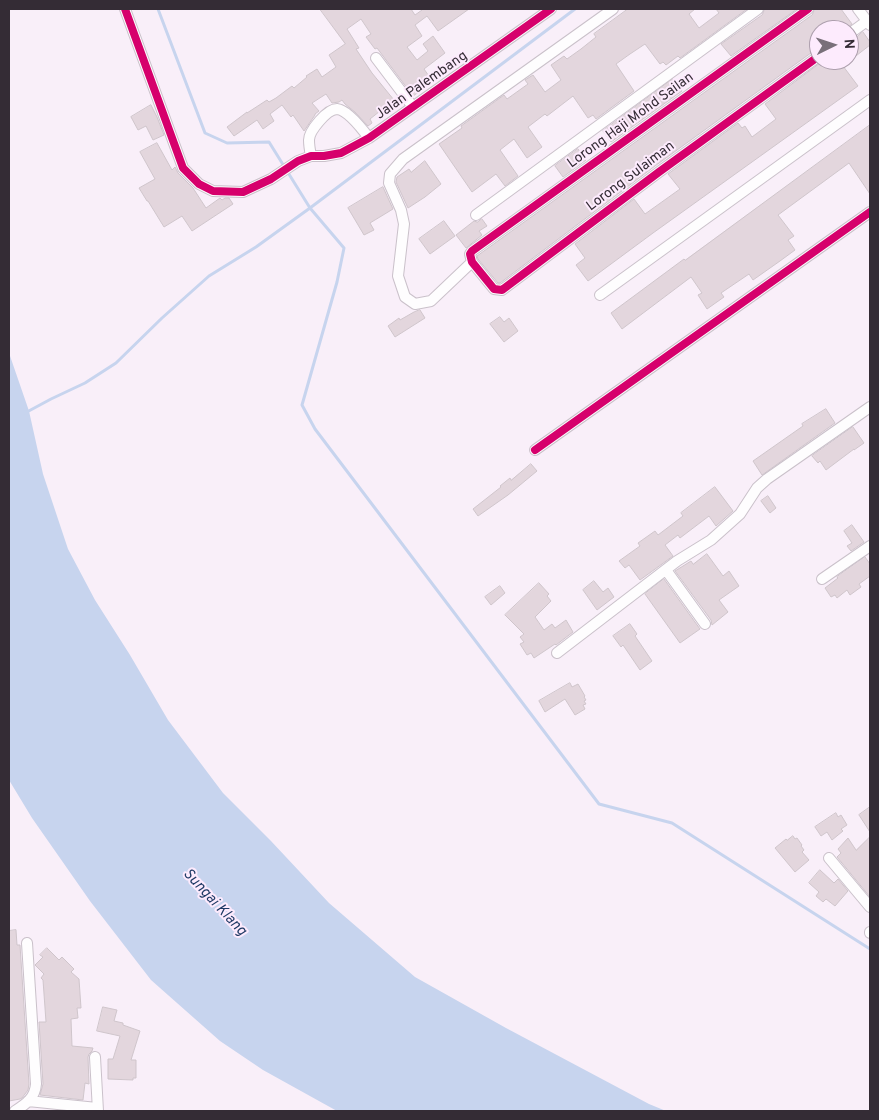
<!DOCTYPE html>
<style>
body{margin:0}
#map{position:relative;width:879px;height:1120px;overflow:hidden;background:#f9eff9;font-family:Overpass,sans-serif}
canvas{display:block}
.frame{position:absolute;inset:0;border:10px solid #342c35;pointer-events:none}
.north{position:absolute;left:809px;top:20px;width:50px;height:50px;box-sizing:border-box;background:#fdebfd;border:1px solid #ad9fad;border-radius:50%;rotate:86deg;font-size:14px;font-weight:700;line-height:20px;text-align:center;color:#342c35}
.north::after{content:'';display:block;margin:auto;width:18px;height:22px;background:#79707a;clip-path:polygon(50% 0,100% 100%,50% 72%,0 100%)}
</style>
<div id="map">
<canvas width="879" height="1120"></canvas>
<div class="frame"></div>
<div class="north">N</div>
</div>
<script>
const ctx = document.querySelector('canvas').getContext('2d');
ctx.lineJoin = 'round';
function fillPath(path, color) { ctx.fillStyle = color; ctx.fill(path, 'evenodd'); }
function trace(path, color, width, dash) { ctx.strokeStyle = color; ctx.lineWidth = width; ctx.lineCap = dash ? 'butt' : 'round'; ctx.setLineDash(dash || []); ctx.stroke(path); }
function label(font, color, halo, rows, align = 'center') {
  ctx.font = font + ' Overpass,sans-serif'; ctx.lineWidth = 4; ctx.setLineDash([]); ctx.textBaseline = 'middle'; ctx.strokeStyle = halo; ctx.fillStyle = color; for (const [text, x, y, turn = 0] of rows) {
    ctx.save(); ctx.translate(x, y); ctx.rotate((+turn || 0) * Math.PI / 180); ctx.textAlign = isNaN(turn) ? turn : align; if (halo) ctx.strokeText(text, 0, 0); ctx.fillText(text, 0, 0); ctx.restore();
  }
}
fillPath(new Path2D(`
 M9 353 29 411 43 474 68 549 95 600 130 655 168 720 223 793 271 841 329 903 415 977 506 1028 649 1104 666 1111H337L263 1070 220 1041 151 980 90 901 32 818 9 780Z`), '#c7d4ee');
trace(new Path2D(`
 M158 9 205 133 227 143 269 142 310 208 344 248 337 282 302 405 315 429 599 804 672 823 870 949
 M25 413 51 399 85 383 116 363 162 318 209 276 256 247 310 208 575 9`), '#c7d4ee', 3);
const building = new Path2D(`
 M320 9H411L415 15 422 10V9H469L438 31 427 16 415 25 422 36 407 47 417 60 428 51 423 44 433 36 445 53 424 69 433 82 413 96 377 48 375 49 366 37 371 34 361 19 347 29 359 48 356 49 372 73 394 100 370 119 372 123 368 126 355 112 345 104 342 100 339 102 332 103 326 94 312 103 319 111 315 114V115L304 131 293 115 291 117 282 105 270 114 274 121 263 129 257 120 234 136 227 127 247 112V113L267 100 269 102 276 98 292 86 294 88 307 77 306 76 317 69 322 77 336 67 329 55 345 44Z
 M628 9H695L689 14 699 28 719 13 716 9H747L680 58 678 56 666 65 663 62 660 64 645 44 630 54 616 64 634 91 596 119 593 115 588 118 573 96 547 116 545 114 528 127 542 147 527 158 514 139 500 150 518 176 505 186 496 174 472 192 439 144 462 128 461 126 504 95 507 99 528 84 525 80 533 75 545 92 561 80 551 65 564 56 567 59 581 49 596 37 594 34Z
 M765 9H797L731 56 721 44 762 15Z
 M815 9H841L852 24 844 30H819V49L815 50 655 166 500 283H498L478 259 477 256 812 15Z
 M863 32 870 42V45L843 66 858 86 653 233 588 281 576 265 585 258 575 244 634 199 645 214 680 189 668 174 738 123 742 128 745 126 752 137 776 119 765 104 824 60H849V41L853 40Z
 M673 79 682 91 611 142 603 131Z
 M151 105 157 117 164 135 153 140 146 126 138 130 131 117Z
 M870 125V194L849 163 778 215 794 236 788 240 795 250 780 261 753 280 749 274 721 293 724 297 707 309 698 295 702 293 691 277 622 329 611 313 684 259 685 260Z
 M157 143 172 170 175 167 178 173 193 188 206 208 220 198 222 200 225 198H229L233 204 192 231 182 216 164 227 148 201H147L139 188 155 179 140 152Z
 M578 149 586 160 563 177 555 166Z
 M425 161 441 184 425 197 408 208 396 182 397 177 409 169 411 172Z
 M383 187 393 209 370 223 374 230 364 235 348 208Z
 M482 219 487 226 479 231 482 235 466 248 456 235 474 221 477 222Z
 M444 221 455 236 430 254 419 239Z
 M420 310 425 318 395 337 388 326 399 318 400 320 414 312Z
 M500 317 504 322 509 318 518 331 504 342 490 324Z
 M826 409 835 423 762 475 753 461 803 426 802 424Z
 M853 427 864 443 854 450V449L826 470 820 461 818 463 812 456Z
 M531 464 537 471 508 495 478 516 473 509 501 487 500 486 510 478 511 480Z
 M715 487 733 511 716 526 709 516 680 538 678 535 665 545 673 556 640 580 629 565 625 568 619 561 640 546 638 543 655 531 658 535 683 516 681 513Z
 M768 496 776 508 770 513 761 501Z
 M852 525 864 542 851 551 847 546 852 543 844 531Z
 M707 554 723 576 729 571 739 586 719 600 728 612 712 625 711 620 675 571 691 561 693 564Z
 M865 557 870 564V576L859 584 861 587 850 595 847 590 837 598 835 595 831 597 825 588 838 578 837 577Z
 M664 579 700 629 680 643 645 594Z
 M594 581 603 592 608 588 614 597 597 610 583 590Z
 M539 583 549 594 547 596 551 601 535 617 544 630 552 624 555 628 566 620 573 632 556 645 555 644 534 658 531 653 527 655 520 644 524 642 520 637 524 634 505 615Z
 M500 586 505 593 491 605 485 597Z
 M630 624 637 634 635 636 652 661 640 670 623 645 621 647 613 636Z
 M570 683 572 687 578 684 585 696 584 697 586 700 584 701 586 704 583 705 585 709 575 715 565 699 545 712 539 701Z
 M870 807V832L859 815Z
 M836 813 838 817 841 815 847 825 841 829 843 831 832 840 827 832 821 836 815 827Z
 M793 836 795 839 797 838 802 845 801 846 804 850 802 852 809 860 795 872 775 848 786 839 787 840Z
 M870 837V897L837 857 841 853 838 849 848 838 856 850Z
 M820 870 834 883 838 879 848 891 835 906 826 899 823 902 816 896 819 892 809 883Z
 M16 930 17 945H20L29 1084 28 1090 22 1098 20 1099 9 1101V931Z
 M47 948 59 960 62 957 74 969 71 972 79 979 81 1008H77L78 1018 71 1019 72 1046 93 1048 92 1051 89 1054 88 1057 89 1084 85 1083 83 1100 40 1095 43 1084 39 1022H46L43 980 41 978 44 974 35 965 43 957 40 955Z
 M103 1007 117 1010 114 1021 123 1023V1025L140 1031 131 1060H136V1078H133V1080L108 1079V1059H113L120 1036 97 1031Z`);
fillPath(building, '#e3d6dd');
trace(building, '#cfc5cb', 1);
const minor = new Path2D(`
 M125 9 183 168 199 184 213 191 243 192 271 179 298 161 311 156H324L341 153 369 138 551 9
 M808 9 472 251 470 254 472 262 494 289 502 290 659 172 819 56
 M858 9 870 25
 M849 34 867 21
 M376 58 413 107
 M311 156C310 151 309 145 309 140 309 131 327 109 337 109 348 110 363 130 369 138
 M476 215 758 9
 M472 262 431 301 415 304 405 297 398 276 404 224 401 210 389 183 390 174 403 159 613 9
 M600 295 870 100
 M535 450 870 212
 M666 570 705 624
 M822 579 870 546
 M557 653 677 561 711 540 740 514 757 488 767 479 870 407
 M829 858 870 907
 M870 933V932
 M95 1057 98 1111
 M28 1101 97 1108
 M15 1111C26 1104 35 1098 36 1084L27 943`);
trace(minor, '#cac1ca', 12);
trace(minor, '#fefdfe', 10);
trace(new Path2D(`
 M125 9 183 168 199 184 213 191 243 192 271 179 298 161 311 156H324L341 153 369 138 551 9
 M808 9 472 251 470 254 472 262 494 289 502 290 659 172 819 56
 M535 450 870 212`), '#d6006c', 8);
label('14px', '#342c35', '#fdebfd', [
 ["Jalan Palembang",422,86,-35],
 ["Lorong Haji Mohd Sailan",631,121,-36],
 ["Lorong Sulaiman",631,177,-37]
]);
label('italic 15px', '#1f3a65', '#fdebfd', [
 ["Sungai Klang",214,903,47]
]);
</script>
